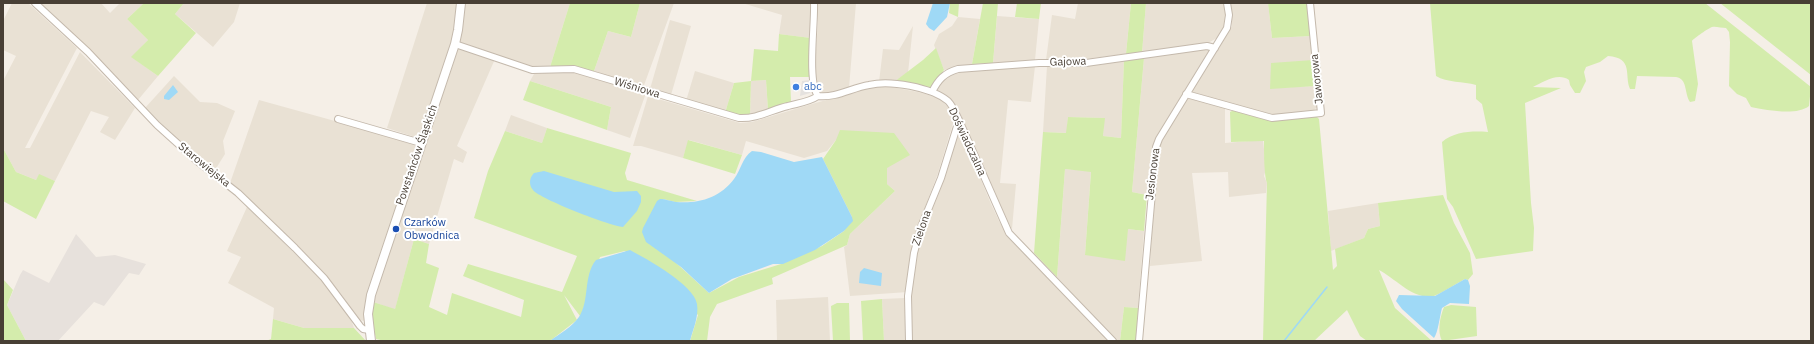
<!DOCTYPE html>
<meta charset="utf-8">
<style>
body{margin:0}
#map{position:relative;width:1814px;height:344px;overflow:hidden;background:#f5efe7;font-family:"IBM Plex Sans",sans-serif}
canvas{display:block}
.frame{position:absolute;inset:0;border:4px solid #483f35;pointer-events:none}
</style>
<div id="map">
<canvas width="1814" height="344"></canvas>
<div class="frame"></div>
</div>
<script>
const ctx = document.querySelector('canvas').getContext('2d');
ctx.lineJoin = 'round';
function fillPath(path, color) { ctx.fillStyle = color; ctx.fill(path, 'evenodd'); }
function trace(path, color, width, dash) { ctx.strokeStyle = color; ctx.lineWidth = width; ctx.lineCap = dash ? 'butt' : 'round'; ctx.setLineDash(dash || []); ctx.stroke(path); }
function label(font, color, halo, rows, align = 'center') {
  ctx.font = font + ' "IBM Plex Sans",sans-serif'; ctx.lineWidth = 4; ctx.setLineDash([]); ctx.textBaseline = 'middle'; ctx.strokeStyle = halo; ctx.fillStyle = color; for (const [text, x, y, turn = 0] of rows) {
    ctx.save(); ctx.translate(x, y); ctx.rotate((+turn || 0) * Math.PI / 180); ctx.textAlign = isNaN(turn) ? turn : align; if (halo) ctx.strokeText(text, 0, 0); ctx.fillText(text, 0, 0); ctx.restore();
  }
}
fillPath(new Path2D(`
 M12 3H28L77 48 25 148H30L80 52 135 108 115 140 100 132 109 117 91 111 55 181 39 175 36 180 16 172 3 148V81L16 56 3 50V21Z
 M40 3H101L110 13 120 3H144L127 19 148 40 132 57 158 76 138 100Z
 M184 3H240L234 22 213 47 175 14Z
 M427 3H457V22L452 43 418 138 387 128Z
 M463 3H570L550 67H531L458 41Z
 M640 3H674L643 88 594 71 608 31 631 37Z
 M742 3H811L812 17 811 38 779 34 782 15Z
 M816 3H856L849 88 829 94H824L820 92 816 85 815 64 818 22Z
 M1078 3H1131L1126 54 1076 60H1046L1052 15 1075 19Z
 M1146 3H1227V21L1217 38 1208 43 1142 53Z
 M1230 3H1268L1272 38 1311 36 1313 60 1270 88 1316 86 1318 106 1313 111 1271 115 1193 94 1191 91 1232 26Z
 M997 16 1039 19 1035 60 993 63Z
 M958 17 980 19 972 64 967 66 944 70 934 45 939 34 952 26Z
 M670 20 691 26 671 95 650 89Z
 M913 26 908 73 894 82H879L883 49 899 50Z
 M458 49 495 59 457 146 467 152 463 163 454 159 429 244 414 239 395 310 373 302Z
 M1206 49 1211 50 1153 145 1147 195 1132 192 1144 58Z
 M1124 60 1121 138 1103 136 1104 118 1068 117 1067 133 1043 132 1047 66 1099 65Z
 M1035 66 1031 102 1008 100 1000 183 1016 184 1012 229 1007 221 959 111 952 100 936 92 942 81 952 73Z
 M569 71 646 93 630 138 607 130 611 107 530 81 534 74Z
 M695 71 734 83 725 113 686 101Z
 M174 76 200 102 217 103 235 111 223 141 225 154 215 170 160 125 145 108Z
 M766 80 768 110 750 116 751 81Z
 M886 86 918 92 939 98 947 106 954 120 938 173 912 242 908 292 850 296 844 247 847 245 850 234 895 191 887 184V168L836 140 827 151 804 158 746 141 742 155 689 140 683 158 641 146H633L648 96 740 123 752 122 812 104 869 88Z
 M1189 98 1225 108V143L1263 140 1266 169 1264 176 1267 183 1266 193 1229 197 1228 172 1192 173 1202 261 1150 266 1155 171 1159 143 1186 100Z
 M259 100 418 144 402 188 365 305 364 321 359 320 341 294 313 261 230 183Z
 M511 115 547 128 542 143 505 131Z
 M963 129 969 151 991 204 999 221 1012 241 1109 341H911L910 295 917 253 925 225 949 161 957 130Z
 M1065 169 1091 171 1085 255 1128 229 1144 231 1138 308 1124 307 1120 341H1117L1057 277Z
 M1378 203 1380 226 1368 229 1364 238 1331 251 1328 211Z
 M247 207 323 281 349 314 354 328H304L273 319 274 308 228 283 241 257 227 251Z
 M828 297 830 341H777L776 300Z
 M905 298 906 341H884L882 299Z`), '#e9e1d4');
fillPath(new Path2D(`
 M76 234 96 257 115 255 146 264 139 275 129 273 104 306 94 302 58 341H26L7 305 20 275 23 270 49 283Z`), '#e7e1dc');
fillPath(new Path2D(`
 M144 3H184L175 14 196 33 158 76 131 57 148 40 127 19Z
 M570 3H640L631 37 608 31 594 71 550 67Z
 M950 3H959L958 17 949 13Z
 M983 3H998L993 63 972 64Z
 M1017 3H1041L1039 19 1015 17Z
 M1131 3H1146L1142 53 1126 54Z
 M1268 3H1307L1311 36 1272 38Z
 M1430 3H1705L1811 87 1809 106C1797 116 1766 110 1751 107L1746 98 1737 94 1729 86 1730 42 1729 32 1726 28C1722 28 1715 26 1712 27 1709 28 1694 38 1692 41L1698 84 1695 101 1690 102C1684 93 1688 79 1676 77L1637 76 1635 89H1630C1624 75 1634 58 1608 56L1600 62 1586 67 1584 72 1586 81 1580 93H1575L1570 85 1569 80C1558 72 1543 82 1533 87L1561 88 1525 103 1531 203 1534 228 1533 251 1476 259 1453 207 1447 199 1442 142C1455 131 1473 131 1488 132L1482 104 1476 99V85C1463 81 1447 83 1436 76Z
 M1720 3H1811V75Z
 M779 34 811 38V77H790L791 102 768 110 766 80 751 81 750 116 742 117 725 113 734 83 751 81 754 49 778 51Z
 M936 48 944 70 932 87 925 88 894 82 923 60Z
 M1144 58 1132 192 1147 195 1144 231 1128 229 1125 261 1085 255 1091 172 1065 169 1057 277 1034 253 1043 132 1066 133 1068 117 1105 118 1103 136 1121 138 1124 60Z
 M1313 60 1316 86 1270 89 1271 63Z
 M530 81 611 107 607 130 523 100Z
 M1234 110 1272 120 1316 116 1319 119 1333 270 1337 266 1335 249 1364 238 1368 229 1380 226 1378 203 1443 195 1454 223 1470 253 1473 274 1468 280 1465 279C1458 283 1440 294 1434 296 1414 301 1395 278 1379 270L1395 308 1432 341H1367L1360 336 1347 310 1314 341H1263L1267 183C1264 175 1264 151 1264 141L1231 142 1230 112Z
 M547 128 631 153 625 173 627 180 697 201 675 202 663 199 674 261 709 293 739 277 781 264 822 246 844 231 852 217 823 159 836 140 840 130 894 133 910 155 887 168V184L895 191 850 234 847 245 772 278 773 284 717 304 710 317 707 341H690L698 315 625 251 600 257 582 313 584 319 577 320 550 341H385L376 339 371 315 373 302 395 309 414 239 429 244 426 263 439 268 429 307 447 315 452 293 521 317 524 300 463 276 468 264 562 292 577 256 474 218 488 171 505 131 542 143ZM564 295 580 316 577 320Z
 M688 140 742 155 735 174 683 158Z
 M3 148 16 172 36 180 39 174 55 181 36 219 3 201Z
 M3 279 13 290 7 305 26 341H5L3 339Z
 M882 299 884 341H863L861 301Z
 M837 303H849L850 341H833L831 306Z
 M1451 305 1476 307 1477 336 1442 341C1437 331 1440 317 1444 307Z
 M1124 307 1138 308 1137 341H1120Z
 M273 319 304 328H354L366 341H266L271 339Z`), '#d4ecac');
fillPath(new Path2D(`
 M810 80V93L800 96 802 81Z`), '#e5e2df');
fillPath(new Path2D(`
 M933 3H950L947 17 934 31 929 28 926 24Z
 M173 85 178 92 169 100 164 99V96Z
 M752 151 761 152 794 162 822 157 852 217 853 221 844 231 815 250 783 264H773L732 279 709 293 681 267 646 242 642 232 643 228 657 201 660 199C666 199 670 201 676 202 698 204 720 198 734 179 741 170 742 158 752 151Z
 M544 171 614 192 637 191 641 196V202L637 211 623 227C610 226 540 199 533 190 528 184 530 177 534 173Z
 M630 250C647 259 694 285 697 304 699 317 693 329 690 341H550C559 334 572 327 579 317 590 300 583 276 596 260Z
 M864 268 882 273 881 286 859 283 860 272Z
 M1465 279 1468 280 1470 286 1469 304 1450 303 1442 308C1440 315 1438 333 1434 338L1402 309 1396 301 1399 295 1435 296Z`), '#9fd9f6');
trace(new Path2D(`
 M1284 341 1327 287`), '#9fd9f6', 1.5);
const minor = new Path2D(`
 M35 3 88 52 157 125 197 161 238 193 295 248 324 278 360 326 363 329 369 330
 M814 3C815 24 807 82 818 96 837 98 851 88 869 85 890 80 931 87 948 101 953 106 956 114 959 120L1009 233 1113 341
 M455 44 532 70 574 69 739 118C757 119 771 110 788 106 799 103 809 102 818 96
 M932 92C938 80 944 73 958 69L1039 63H1086L1207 46 1215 48
 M1186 94 1272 118 1321 113 1310 3
 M338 119 421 143
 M909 341 908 296 914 253 921 227 941 178 959 120
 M1139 341 1156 147 1159 139 1227 28 1229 15 1227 3`);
const tertiary = new Path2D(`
 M371 341 368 314 371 295 455 44 458 30 461 3`);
trace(minor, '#c4b9ac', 8);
trace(tertiary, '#c4b9ac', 10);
trace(minor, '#fff', 6);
trace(tertiary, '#fff', 8);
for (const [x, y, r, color] of [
 [796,87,4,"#3f7fe0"],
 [396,229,4,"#1a4fb4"]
]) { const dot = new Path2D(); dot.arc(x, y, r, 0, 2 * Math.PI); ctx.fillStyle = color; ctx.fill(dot); trace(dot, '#fff', 1.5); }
label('11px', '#483f35', '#fff', [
 ["Gajowa",1068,62,-2],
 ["Jaworowa",1317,79,-96],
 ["Wiśniowa",637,88,17],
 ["Doświadczalna",967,142,65],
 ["Powstańców Śląskich",417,155,-71],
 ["Starowiejska",204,165,39],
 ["Jesionowa",1153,174,-83],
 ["Zielona",922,228,-71]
]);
label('11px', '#366cbe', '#fff', [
 ["abc",804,87]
], 'left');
label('11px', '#164399', '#fff', [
 ["Czarków",404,223],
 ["Obwodnica",404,236]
], 'left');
</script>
